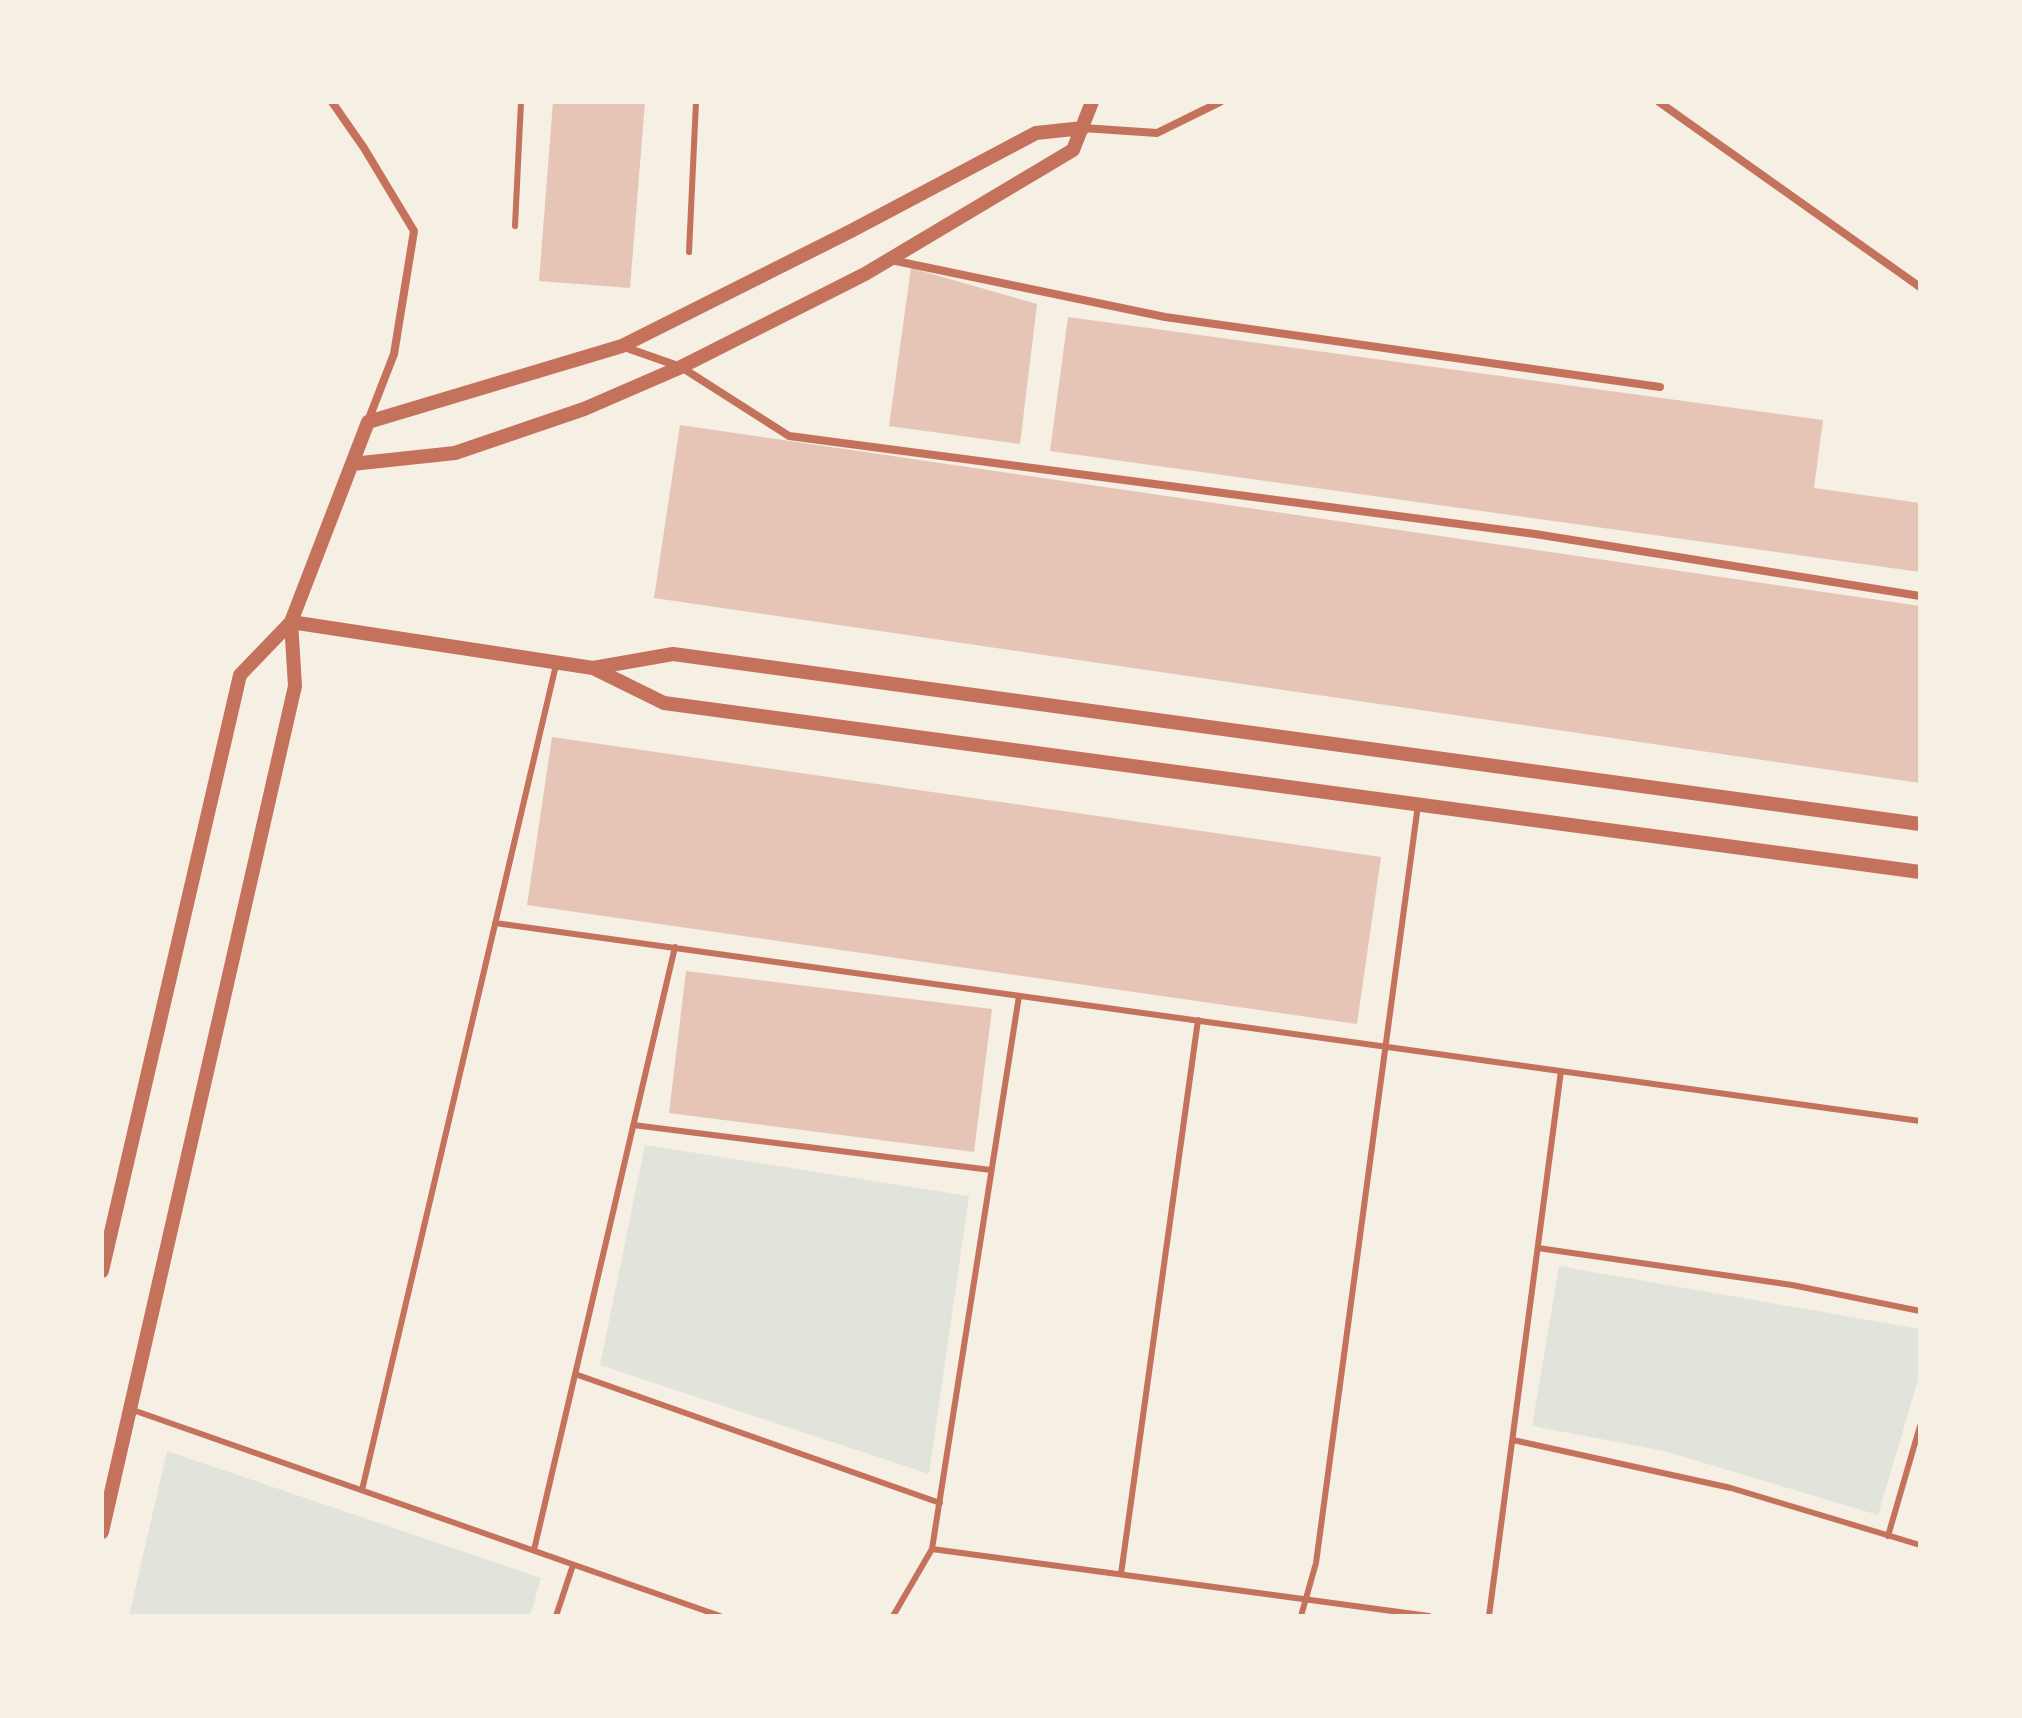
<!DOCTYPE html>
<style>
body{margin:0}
#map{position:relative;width:2022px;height:1718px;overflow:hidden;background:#f6efe4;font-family:"Playfair Display",serif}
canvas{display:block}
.frame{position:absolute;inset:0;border:104px solid #f6efe4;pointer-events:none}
</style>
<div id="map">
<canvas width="2022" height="1718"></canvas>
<div class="frame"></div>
</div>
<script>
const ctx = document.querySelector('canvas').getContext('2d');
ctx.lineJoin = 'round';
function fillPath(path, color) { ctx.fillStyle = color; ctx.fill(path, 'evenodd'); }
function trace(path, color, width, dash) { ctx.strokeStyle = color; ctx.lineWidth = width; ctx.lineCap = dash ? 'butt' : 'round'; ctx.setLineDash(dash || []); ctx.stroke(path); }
fillPath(new Path2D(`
 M645 1145 969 1196 929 1474 600 1365Z
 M1559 1266 1920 1329V1373L1878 1515 1664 1451 1532 1426Z
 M167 1451 541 1578 530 1616H129Z`), '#e2e4dc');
fillPath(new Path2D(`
 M553 102H645L630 288 539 281Z
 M911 268 1037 304 1020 444 889 426Z
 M1068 317 1823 420 1814 488 1920 503V572L1050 451Z
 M680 425 1920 606V783L654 598Z
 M552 737 1381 857 1357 1024 527 905Z
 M686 971 992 1009 974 1152 669 1113Z`), '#e6c5b7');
trace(new Path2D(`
 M515 226 521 102
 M689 252 696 102
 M495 923 1920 1121
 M633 1125 991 1170
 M1538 1248 1792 1285 1920 1311
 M575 1374 940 1503
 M130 1409 720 1616
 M1513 1440 1731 1488 1920 1545
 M362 1490 556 665
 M1888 1536 1920 1426
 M932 1549 1019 996
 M534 1550 675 947
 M1121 1574 1198 1020
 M556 1616 573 1565
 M893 1616 932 1549 1429 1616
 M1301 1616 1316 1563 1418 805
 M1489 1616 1561 1071`), '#c5725c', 6);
trace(new Path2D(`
 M332 102 364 148 414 231 394 354 368 421
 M1659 102 1920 287
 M1083 128 1157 133 1220 102
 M891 260 1165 317 1660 387
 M624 347 681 367 789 436 1535 534 1920 596`), '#c5725c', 8);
trace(new Path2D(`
 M352 464 455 453 584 409 681 367 865 274 1073 150 1092 102
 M291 622 593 668 664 703 1920 872
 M593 668 673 654 1920 824
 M102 1271 240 675 291 622 368 422 622 346 851 231 1036 133 1083 128
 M102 1532 295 686 291 622`), '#c5725c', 14);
</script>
